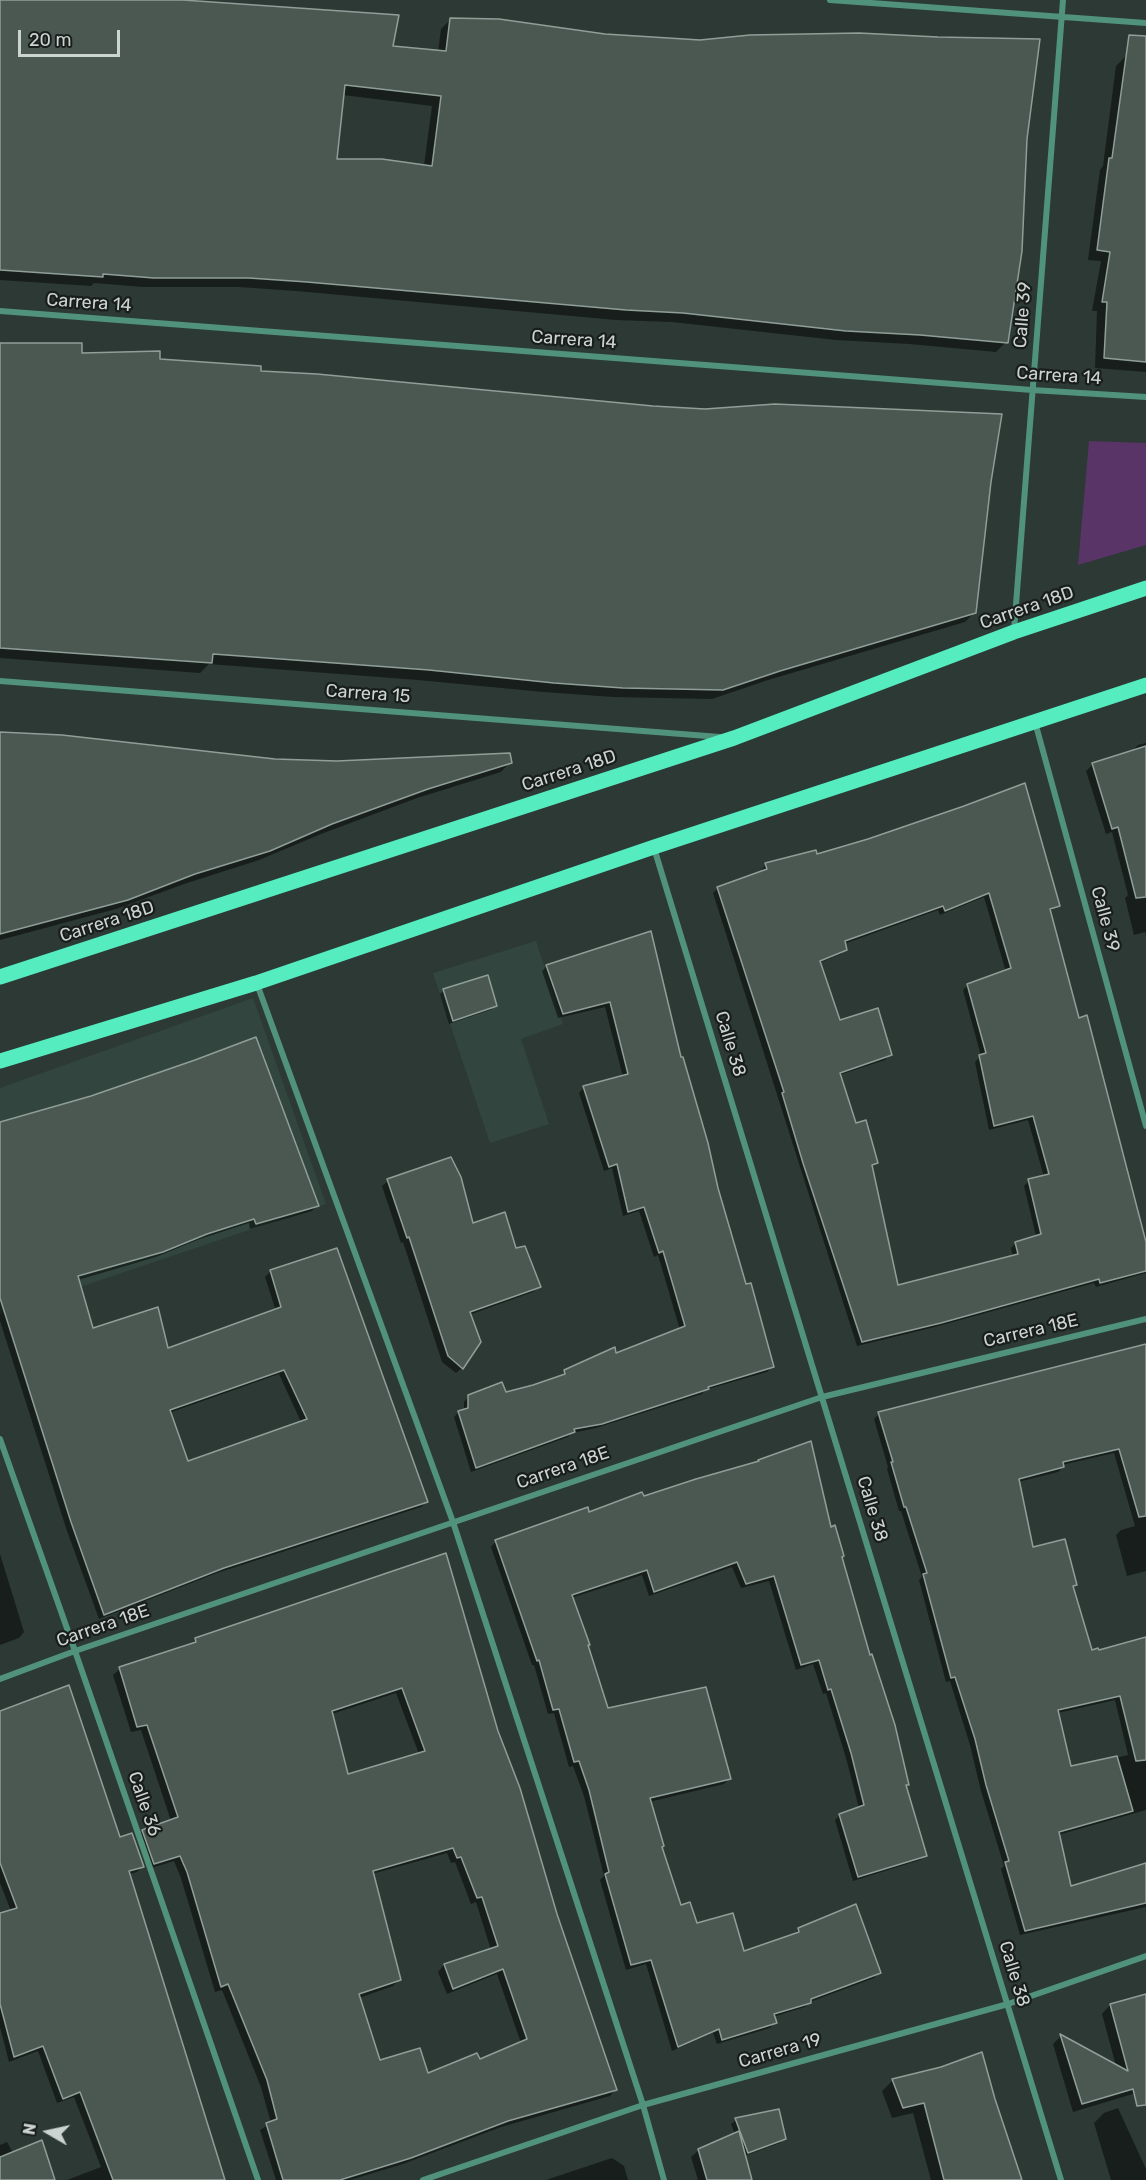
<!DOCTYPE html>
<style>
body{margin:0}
#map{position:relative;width:1146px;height:2180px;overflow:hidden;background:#2c3934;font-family:Rubik,sans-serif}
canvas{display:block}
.north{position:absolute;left:18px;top:2102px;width:60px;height:60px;-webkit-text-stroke:4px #191e1c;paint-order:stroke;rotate:279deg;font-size:16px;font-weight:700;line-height:24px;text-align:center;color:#ccd4d1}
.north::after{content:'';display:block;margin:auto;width:21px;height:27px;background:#ccd4d1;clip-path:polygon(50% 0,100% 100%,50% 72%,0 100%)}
.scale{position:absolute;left:18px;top:30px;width:102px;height:27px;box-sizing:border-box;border:3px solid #ccd4d1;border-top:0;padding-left:8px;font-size:18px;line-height:21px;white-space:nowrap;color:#ccd4d1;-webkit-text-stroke:4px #191e1c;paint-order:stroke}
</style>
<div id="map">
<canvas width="1146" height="2180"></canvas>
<div class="north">N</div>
<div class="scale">20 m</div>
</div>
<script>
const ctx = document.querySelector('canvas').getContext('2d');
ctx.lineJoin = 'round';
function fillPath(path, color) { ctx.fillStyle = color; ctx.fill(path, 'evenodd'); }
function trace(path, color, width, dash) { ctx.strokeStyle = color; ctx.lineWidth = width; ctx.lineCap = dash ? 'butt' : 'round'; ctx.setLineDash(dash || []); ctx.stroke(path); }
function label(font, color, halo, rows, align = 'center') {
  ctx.font = font + ' Rubik,sans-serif'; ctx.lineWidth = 4.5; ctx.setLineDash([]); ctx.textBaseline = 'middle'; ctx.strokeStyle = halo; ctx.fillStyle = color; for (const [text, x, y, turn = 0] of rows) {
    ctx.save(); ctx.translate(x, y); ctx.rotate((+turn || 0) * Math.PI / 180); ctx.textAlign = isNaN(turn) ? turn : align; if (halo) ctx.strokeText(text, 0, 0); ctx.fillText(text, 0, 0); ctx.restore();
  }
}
fillPath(new Path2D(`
 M536 941 563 1024 521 1039 549 1124 490 1143 433 973Z
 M253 998 326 1204 0 1314V1088Z`), '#32463f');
fillPath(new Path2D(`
 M1089 441 1146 443V545L1078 565Z`), '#593466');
fillPath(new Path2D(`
 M0 0H190V2L391 48 438 52 441 29 451 19 1025 139 1006 342 996 352 909 344 836 340 672 322 616 320 296 291 239 287H143L94 283 91 286 0 280ZM343 95 432 106 424 166 335 160Z
 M1126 56 1146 58V372L1095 368 1097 311H1092L1101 261 1088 260 1100 170 1103 166 1116 66Z
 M0 344 259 373 990 482 975 612 965 622 768 680 712 699 613 697 543 692 418 680 209 664 200 673 0 658Z
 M0 733 275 760 337 763 510 762 501 772 417 798 321 834 259 860 184 884 116 909 0 940Z
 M1146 743V936L1145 932 1134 935 1125 898 1128 895 1112 832 1106 834 1086 771 1092 765 1131 752 1138 745Z
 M816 856 1058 905 1049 912 1078 1020 1146 1245V1273L1096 1287 1094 1283 935 1327 857 1346 713 893 718 888 762 873 761 870 766 865ZM984 897 1006 972 968 985 963 990 981 1056 975 1062 989 1130 1028 1120 1044 1177 1029 1181 1024 1186 1036 1236 1016 1243 1011 1248 1013 1257 897 1287 871 1168 876 1162 855 1125 839 1075 885 1060 890 1055 839 1022 819 963 841 954 846 949 844 944 938 910 940 915Z
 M650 933 680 1059 745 1286 772 1367 767 1372 705 1390 702 1394 596 1428 572 1433 568 1437 471 1472 454 1417 459 1412 464 1411V1402L469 1396 505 1394 560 1377 565 1372 615 1355 680 1330 658 1255 654 1257 639 1211 623 1216 612 1168 604 1171 579 1093 584 1087 623 1077 605 1007 558 1018 542 971 547 966Z
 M444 990 495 1006 490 1010 449 1024 440 994Z
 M0 1124 317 1205 312 1211 250 1229 249 1223 200 1239 156 1257 78 1280 92 1330 167 1350 276 1311 265 1277 271 1271 427 1502 421 1507 217 1573 99 1619 66 1528 0 1321ZM279 1374 301 1422 187 1463 169 1413Z
 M388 1181 472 1224 515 1250 539 1286 533 1292 469 1315 462 1368 456 1373 442 1362 403 1242 401 1243 382 1186Z
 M1146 1346V1571L1127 1576 1116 1535 1121 1530 1135 1526 1114 1453 1062 1465 1063 1467 1058 1472 1018 1482 1032 1549 1075 1585 1072 1587 1091 1652H1098L1146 1639V1810L1058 1835 1070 1887 1146 1865V1907L1020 1935 1001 1869 1004 1866 981 1791 970 1745 950 1681 946 1682 919 1580 922 1577 901 1511H899L887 1469 888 1467 874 1419 879 1414ZM1115 1700 1128 1755 1070 1768 1058 1713Z
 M810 1443 830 1529 841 1558 925 1855 920 1860 853 1881 835 1820 840 1815 859 1808 846 1758 826 1693 823 1694 813 1664 796 1670 769 1581 741 1588 732 1567 649 1596 642 1575 571 1598 607 1710 729 1779 724 1784 649 1802 660 1848 680 1906 696 1925 743 1953 794 1934 799 1929 879 1972 874 1978 810 2002 805 2007 773 2017 775 2022 770 2028 717 2044 713 2033 672 2051 646 1964 626 1970 600 1880 604 1876 584 1796 573 1766 569 1767 554 1713 548 1714 534 1665H532L491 1547 496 1541 756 1464Z
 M0 1554 24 1632 19 1638 0 1645Z
 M445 1555 497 1731 556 1914 616 2089 610 2096 501 2127 403 2164 350 2180H276L260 2130 271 2123 261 2087 222 1990 215 1992 181 1878 174 1861 148 1869 137 1837 143 1831 171 1821 141 1730 131 1732 113 1675 120 1669 190 1646 196 1639ZM396 1693 419 1754 347 1776 332 1714ZM447 1853 451 1863 455 1862 471 1904 476 1902 491 1950 444 1965 438 1972 447 1994 497 1974 521 2043 479 2061 427 2075 379 2062 359 1998 393 1986 399 1980 372 1874Z
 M0 1712 142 1866 137 1872 129 1874 223 2180H67L101 2167 74 2097 57 2103 38 2051 9 2062 0 2027V1914L11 1911 0 1883Z
 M1146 1996V2090L1073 2112 1053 2044 1061 2036 1116 2066 1102 2014 1110 2005Z
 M941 2068 1020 2180H931L913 2113 892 2118 882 2091 893 2080Z
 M1118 2108 1146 2169V2180H1111L1094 2123 1104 2113Z
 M736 2120 785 2138 780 2143 744 2156 751 2180H698L691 2157 699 2150 735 2134 731 2124Z
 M7 2142 13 2153 54 2180H0V2145Z
 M612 2158 624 2166 628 2180H546Z`), '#0007');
const building = new Path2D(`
 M0 0H183L399 15 393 46 446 51 450 18 499 19 605 34 700 40 750 35 859 33 938 37 1040 39 1027 139 1022 251 1008 343 920 335 846 331 683 313 626 310 307 282 249 278H154L103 274V277L0 270ZM345 85 441 96 432 166 382 159H337Z
 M1129 35 1146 36V362L1104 358 1107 302H1102L1110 252 1097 250 1109 158H1112Z
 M0 343H82V353L160 351V359L261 366V371L317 374 653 406 705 409 775 404 1002 414 991 482 976 613 780 671 723 690 623 688 554 683 429 670 213 654 212 663 0 648Z
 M0 732 62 735 275 759 337 761 510 753 512 763 428 789 332 824 270 851 195 874 128 900 0 934Z
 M1146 746V897L1136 898 1118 827 1112 829 1092 763Z
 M1025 783 1060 906 1050 909 1079 1018 1087 1015 1146 1242V1271L1100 1283 1099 1279 941 1323 862 1342 803 1163 782 1093 784 1092 717 887 767 869 765 863 816 850 817 854 868 839 964 806ZM989 893 1011 968 967 984 986 1053 979 1055 994 1126 1033 1116 1049 1174 1028 1179 1041 1234 1015 1242 1018 1254 898 1285 872 1165 878 1163 866 1120 856 1123 840 1073 892 1055 878 1008 840 1020 820 961 847 950 845 941 943 906 945 911Z
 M651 931 681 1057H683L708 1143 718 1188 746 1284 751 1283 774 1367 708 1387 709 1389 602 1424 574 1429 575 1432 476 1468 458 1411 468 1408V1395L502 1382 506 1392 533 1385 565 1374 564 1370 615 1347 616 1353 685 1326 663 1251 659 1253 644 1207 628 1212 617 1164 609 1167 583 1086 628 1074 610 1002 563 1014 546 965Z
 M488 975 497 1006 453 1021 443 989Z
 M256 1037 319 1206 256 1224 254 1219 207 1234 163 1252 78 1276 93 1328 158 1307 168 1348 281 1307 270 1270 337 1248 428 1502 224 1568 104 1615 71 1522 0 1298V1122L91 1096 195 1060ZM284 1370 307 1419 188 1461 170 1410Z
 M451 1157 461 1177 473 1223 505 1212 516 1248 525 1246 541 1287 470 1312 481 1342 463 1369 448 1356 409 1237 407 1238 387 1179Z
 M1146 1344V1516L1139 1517 1119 1449 1063 1462 1064 1467 1019 1479 1033 1547 1065 1539 1077 1585 1073 1586 1092 1650 1098 1648 1099 1650 1146 1637V1760L1136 1761 1120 1696 1058 1710 1071 1766 1117 1756 1133 1811 1059 1832 1071 1886 1146 1863V1903L1025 1931 1005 1862 1009 1861 986 1785 975 1739 955 1677 951 1678 923 1574 927 1573 906 1507H904L891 1462H893L878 1412Z
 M811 1441 831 1527 835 1525 844 1556 842 1557 870 1655 872 1654 895 1725 909 1785H906L927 1856 858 1877 839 1814 864 1805 851 1753 831 1689 828 1690 819 1660 801 1665 774 1576 746 1584 737 1562 654 1592 647 1570 572 1595 590 1645H588L608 1708 706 1687 731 1779 650 1798 664 1846 662 1847 681 1905 690 1902 697 1923 733 1913 744 1951 799 1932 798 1928 856 1904 881 1973 811 1999V2003L774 2014 777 2023 722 2040 719 2029 678 2047 651 1960 631 1965 605 1874 609 1872 589 1790 579 1761 574 1762 559 1709 553 1710 539 1660 537 1661 495 1540 588 1507 589 1512 642 1492 644 1496 696 1479 759 1461 758 1460Z
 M446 1553 498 1731 520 1788 557 1914 617 2090 508 2121 411 2158 340 2180H283L266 2123 277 2119 267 2080 228 1984 221 1987 187 1872 180 1856 154 1864 142 1830 178 1817 147 1725 137 1727 119 1667 196 1642 195 1638ZM402 1688 425 1751 348 1774 332 1711ZM453 1848 457 1858 461 1857 477 1898 482 1897 498 1946 444 1964 453 1989 503 1969 527 2039 480 2059 477 2053 428 2073 420 2048 380 2060 359 1994 401 1980 373 1871Z
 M69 1685 120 1837 132 1833 144 1867 129 1871 225 2180H113L80 2092 63 2099 43 2046 14 2057 0 2004V1913L17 1908 0 1863V1711Z
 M1146 1994V2105L1137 2106 1133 2089 1082 2104 1060 2034 1128 2071 1110 2004Z
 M982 2052 995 2099 1022 2180H944L924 2103 903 2108 892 2079 941 2067Z
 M779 2109 786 2139 748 2153 735 2118Z
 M739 2131 752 2180H707L698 2149Z
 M42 2140 55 2180H0V2157Z`);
fillPath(building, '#4b5852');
trace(building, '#909e99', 1.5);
trace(new Path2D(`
 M830 0 1146 23
 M0 311 1032 390 1146 397
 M1014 630 1063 0
 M0 681 720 737
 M1035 722 1146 1126
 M654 848 1061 2180
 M257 984 453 1522 643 2105 664 2180
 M0 1439 75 1651 258 2180
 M0 1679 75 1651 822 1397 1146 1319
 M423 2180 643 2105 1008 2004 1146 1956`), '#50927b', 6);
trace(new Path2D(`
 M0 977 734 738 1014 632 1146 588
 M0 1061 256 983 654 847 1146 685`), '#55edc0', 15);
label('18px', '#ccd4d1', '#191e1c', [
 ["Carrera 14",89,303,4],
 ["Calle 39",1023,315,-86],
 ["Carrera 14",574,340,4],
 ["Carrera 14",1059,376,4],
 ["Carrera 18D",1027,608,-19],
 ["Carrera 15",368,694,4],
 ["Carrera 18D",569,771,-18],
 ["Calle 39",1105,919,75],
 ["Carrera 18D",107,922,-18],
 ["Calle 38",730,1044,73],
 ["Carrera 18E",1031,1331,-13],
 ["Carrera 18E",563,1468,-19],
 ["Calle 38",872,1509,73],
 ["Carrera 18E",103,1626,-19],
 ["Calle 36",144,1804,71],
 ["Calle 38",1014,1974,73],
 ["Carrera 19",780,2051,-16]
]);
</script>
